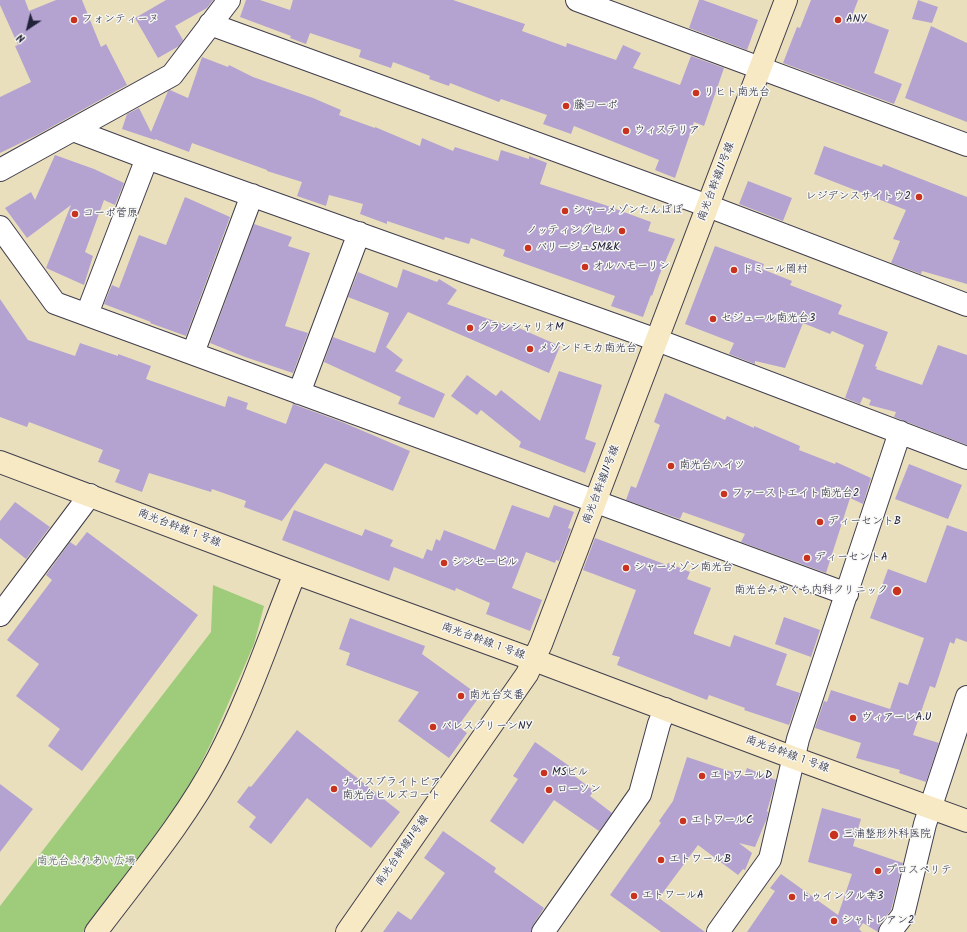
<!DOCTYPE html>
<meta charset="utf-8">
<style>
body{margin:0}
#map{position:relative;width:967px;height:932px;overflow:hidden;background:#eadfbc;font-family:Kalam,sans-serif}
canvas{display:block}
.north{position:absolute;left:8px;top:8px;width:40px;height:40px;-webkit-text-stroke:3px #f6f6f2;paint-order:stroke;rotate:215deg;font-size:11px;font-weight:700;line-height:16px;text-align:center;color:#22223b}
.north::after{content:'';display:block;margin:auto;width:14px;height:18px;background:#22223b;clip-path:polygon(50% 0,100% 100%,50% 72%,0 100%)}
</style>
<div id="map">
<canvas width="967" height="932"></canvas>
<div class="north">N</div>
</div>
<script>
const ctx = document.querySelector('canvas').getContext('2d');
ctx.lineJoin = 'round';
function fillPath(path, color) { ctx.fillStyle = color; ctx.fill(path, 'evenodd'); }
function trace(path, color, width, dash) { ctx.strokeStyle = color; ctx.lineWidth = width; ctx.lineCap = dash ? 'butt' : 'round'; ctx.setLineDash(dash || []); ctx.stroke(path); }
function label(font, color, halo, rows, align = 'center') {
  ctx.font = font + ' Kalam,"Klee One",sans-serif'; ctx.lineWidth = 3; ctx.setLineDash([]); ctx.textBaseline = 'middle'; ctx.strokeStyle = halo; ctx.fillStyle = color; for (const [text, x, y, turn = 0] of rows) {
    ctx.save(); ctx.translate(x, y); ctx.rotate((+turn || 0) * Math.PI / 180); ctx.textAlign = isNaN(turn) ? turn : align; if (halo) ctx.strokeText(text, 0, 0); ctx.fillText(text, 0, 0); ctx.restore();
  }
}
fillPath(new Path2D(`
 M213 585 264 606 254 644 212 741 188 789 121 884 83 932H0V906L211 632Z`), '#9ecc7a');
fillPath(new Path2D(`
 M0 0H25L29 11 56 0H82L101 47 106 44 127 85 37 135 0 153V97L31 82 15 46 18 45 0 5Z
 M166 0H213L207 8 175 26 183 40 179 46 158 58 135 18Z
 M246 0H260L290 10 293 0H453L525 24 522 31 566 47 567 43 616 60 623 45 641 53 633 68 680 85 691 56 724 68 704 126 694 122 675 178 655 170 659 160 574 126 571 134 543 124 547 115 501 99 499 102 450 83 449 86 429 79 430 76 393 62 391 68 359 57 361 50 310 33 306 44 290 38 291 36 240 17Z
 M699 0H703L758 20 747 50 689 28Z
 M811 0H858L852 16 889 30 874 73 902 84 894 104 783 63 797 27 800 28Z
 M918 0 938 7 932 23 912 19Z
 M931 26 967 43V122L905 98Z
 M202 57 228 67 229 65 253 77 313 98 341 110 339 115 375 128V127L420 146 422 138 453 151 455 147 498 161 501 150 529 159V156L547 163 540 184 605 205 651 222 648 231 675 239 659 276 652 296 651 295 643 317 611 306 615 296 503 256 505 250 471 238 469 244 445 237 444 240 387 221V224L360 214 363 204 329 195 326 206 297 196 302 182 267 171V170L192 143 189 152 155 139V140L122 129 127 114 139 108 151 132 168 91 170 90 188 98Z
 M824 146 882 167 883 164 967 197V284L922 271 921 274 891 263 900 241 893 239 906 210 814 174Z
 M55 155 94 169 124 183 115 205 104 200 85 252 93 256 84 285 46 268 71 205 27 238 5 208 31 192 35 200Z
 M748 181 792 198 783 221 739 204Z
 M185 197 230 217 186 336 150 323 151 322 104 304 112 285 119 288 139 235 166 245Z
 M254 224 292 237 288 246 310 253 285 326 308 333 293 373 245 357 210 343Z
 M715 246 764 264 762 269 792 281 790 285 842 305 838 314 888 332 875 366 877 367 876 369 922 385 938 345 967 355V445L894 417 896 412 869 405 871 400 863 397 860 404 845 398 864 345 832 331 830 334 803 323 785 368 755 361V364L729 354 734 343 685 324Z
 M403 269 437 282 439 279 457 290 447 304 511 327 512 325 560 346 549 373 408 312 386 347 403 360 395 371 445 394 434 418 398 404 401 397 324 362 333 337 375 353 389 313 348 297 358 272 397 288Z
 M0 299 28 340 75 356 80 343 118 356V354L151 366 146 379 225 407 228 396 248 403 246 409 286 424 293 404 342 422 410 451 393 491 325 463 282 521 244 507 246 501 212 489 211 492 149 473 142 492 115 482 120 470 98 462 103 450 29 422 27 427 0 417Z
 M559 371 602 385 585 439 596 443 585 473 519 447 521 442 481 410 477 415 451 396 467 375 496 396 501 390 540 421Z
 M665 393 725 420 727 416 754 428V426L800 446 799 450 835 464 836 462 871 478 863 504 850 498 826 573 741 542 745 534 683 512 680 519 626 500 631 486 636 488 660 425 654 422Z
 M909 464 962 485 948 519 895 499Z
 M15 502 50 527 26 559 0 538V521Z
 M512 505 549 518 554 505 574 512 568 528 571 529 559 561 556 560 555 563 526 552 512 588 542 600 530 631 486 614 490 603 456 588 455 591 394 567 389 581 282 540 294 510 362 536 365 529 393 540 390 546 423 559 427 549 432 551 436 539 440 541 444 530 495 550Z
 M947 525 967 532V642L956 638 954 644 950 642 935 688 930 686 913 735 939 743 926 782 899 773 900 770 856 758 861 743 815 728 824 701 827 702 831 690 890 709 899 682 908 685 924 638 870 618 888 569 926 583Z
 M87 532 198 615 82 771 48 746 60 729 16 696 39 664 7 640 52 580 46 575 70 542 76 546Z
 M595 538 667 565 668 563 690 572 687 579 711 588 694 632V634L730 647 734 635 787 654 776 685 800 693 789 725 744 710 745 708 709 695 707 700 617 665 620 657 612 655 636 590 583 570Z
 M784 617 820 630 811 657 775 644Z
 M350 618 425 646 422 654 480 696 458 726 467 733 449 758 398 721 419 692 346 665 350 653 339 649Z
 M297 730 400 812 371 848 307 798 271 844 249 827 256 817 237 802 249 786 251 787Z
 M535 742 575 770 572 774 594 791 590 796 612 813 599 831 554 800 523 844 490 821 518 779 513 776Z
 M687 757 744 776 747 768 776 780 767 811 768 812 767 818 755 847 739 843 752 853 745 870 743 869 738 875 698 845 659 898 705 932H661L610 895 661 823 659 821 673 801Z
 M0 784 33 809 0 852Z
 M822 808 861 819 853 846 903 863 891 910 880 924 878 932 863 923 859 929 862 932H747L775 891 770 888 781 874 838 915 852 874 808 862Z
 M443 831 496 868 494 872 544 908 533 925 531 932H383L398 911 411 920 445 873 424 858Z`), '#b4a3d1');
const street = new Path2D(`
 M577 0 967 145
 M210 24 708 206 967 305
 M73 130 147 158 657 340 967 458
 M0 170 172 75 229 0
 M0 227 55 303 847 594
 M87 314 147 158
 M193 353 252 195
 M299 393 359 233
 M0 615 90 495
 M543 932 640 794 659 724 665 709
 M718 932 770 859 798 739 900 432
 M890 932 903 915 925 824 967 697`);
const secondary = new Path2D(`
 M0 462 295 573 534 660 794 758 967 821
 M96 932C138 876 185 821 218 758 249 699 270 635 295 573
 M347 932 527 674 541 644 786 0`);
trace(street, '#403e4e', 24);
trace(secondary, '#403e4e', 24);
trace(street, '#fff', 22);
trace(secondary, '#f7e9c3', 22);
for (const [x, y, r, color] of [
 [74,20,4,"#c8321e"],
 [838,20,4,"#c8321e"],
 [696,93,4,"#c8321e"],
 [566,106,4,"#c8321e"],
 [626,131,4,"#c8321e"],
 [919,197,4,"#c8321e"],
 [565,211,4,"#c8321e"],
 [75,214,4,"#c8321e"],
 [622,231,4,"#c8321e"],
 [528,248,4,"#c8321e"],
 [585,267,4,"#c8321e"],
 [734,270,4,"#c8321e"],
 [713,319,4,"#c8321e"],
 [470,328,4,"#c8321e"],
 [530,349,4,"#c8321e"],
 [671,466,4,"#c8321e"],
 [724,494,4,"#c8321e"],
 [820,522,4,"#c8321e"],
 [807,558,4,"#c8321e"],
 [444,563,4,"#c8321e"],
 [626,568,4,"#c8321e"],
 [897,591,5,"#c8321e"],
 [461,696,4,"#c8321e"],
 [853,718,4,"#c8321e"],
 [433,727,4,"#c8321e"],
 [544,773,4,"#c8321e"],
 [702,776,4,"#c8321e"],
 [334,789,4,"#c8321e"],
 [549,790,4,"#c8321e"],
 [683,821,4,"#c8321e"],
 [834,835,5,"#c8321e"],
 [661,860,4,"#c8321e"],
 [878,871,4,"#c8321e"],
 [634,896,4,"#c8321e"],
 [792,897,4,"#c8321e"],
 [834,921,4,"#c8321e"]
]) { const dot = new Path2D(); dot.arc(x, y, r, 0, 2 * Math.PI); ctx.fillStyle = color; ctx.fill(dot); trace(dot, '#f6f6f2', 1.5); }
label('11px', '#22223b', '#f6f6f2', [
 ["フォンティーヌ",82,20],
 ["ANY",846,20],
 ["リヒト南光台",704,93],
 ["藤コーポ",574,106],
 ["ウィステリア",634,131],
 ["レジデンスサイトウ2",911,197,"right"],
 ["シャーメゾンたんぽぽ",573,211],
 ["コーポ菅原",83,214],
 ["ノッティングヒル",614,231,"right"],
 ["バリージュ5M&K",536,248],
 ["オルハモーリン",593,267],
 ["ドミール岡村",742,270],
 ["セジュール南光台3",721,319],
 ["グランシャリオM",478,328],
 ["メゾンドモカ南光台",538,349],
 ["南光台ハイツ",679,466],
 ["ファーストエイト南光台2",732,494],
 ["ディーセントB",828,522],
 ["ディーセントA",815,558],
 ["シンセービル",452,563],
 ["シャーメゾン南光台",634,568],
 ["南光台みやぐち内科クリニック",888,591,"right"],
 ["南光台交番",469,696],
 ["ヴィアーレA.U",861,718],
 ["パレスグリーンNY",441,727],
 ["MSビル",552,773],
 ["エトワールD",710,776],
 ["ナイスブライトピア",342,783],
 ["南光台ヒルズコート",342,796],
 ["ローソン",557,790],
 ["エトワールC",691,821],
 ["三浦整形外科医院",843,835],
 ["エトワールB",669,860],
 ["プロスペリテ",886,871],
 ["エトワールA",642,896],
 ["トゥインクル幸3",800,897],
 ["シャトレアン2",842,921]
], 'left');
label('11px', '#22223b', '#f6f6f2', [
 ["南光台幹線11号線",717,182,-69],
 ["南光台幹線11号線",602,485,-69],
 ["南光台幹線１号線",179,529,21],
 ["南光台幹線１号線",483,642,20],
 ["南光台幹線１号線",787,755,20],
 ["南光台幹線11号線",403,851,-55]
]);
label('11px', '#47554e', '#f6f6f2', [
 ["南光台ふれあい広場",86,862]
]);
</script>
